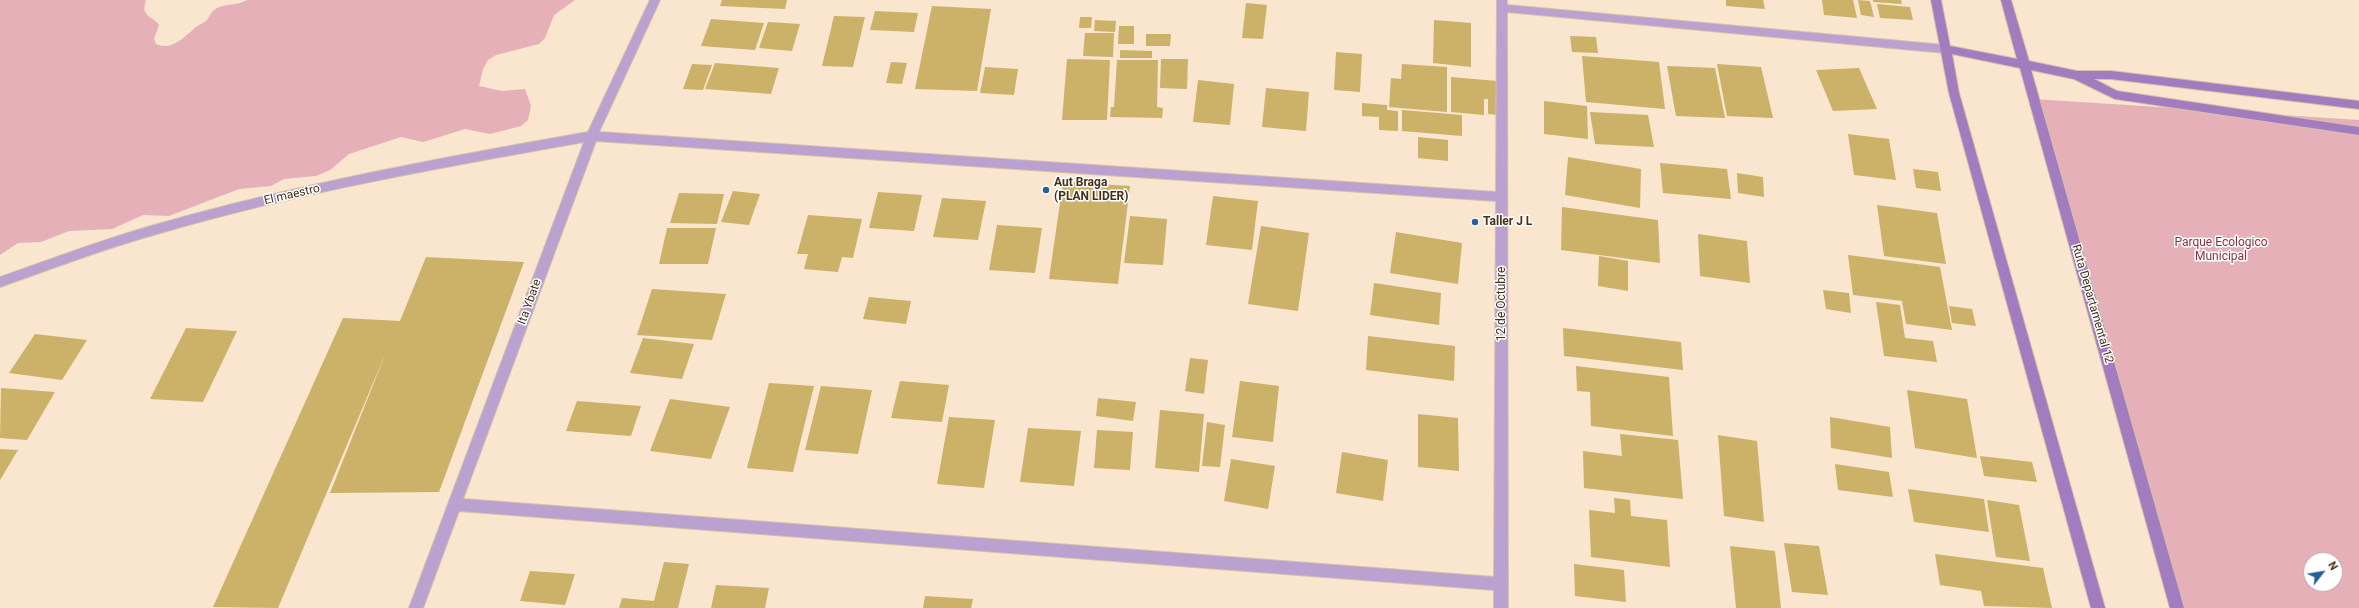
<!DOCTYPE html>
<style>
body{margin:0}
#map{position:relative;width:2359px;height:608px;overflow:hidden;background:#fae5ce;font-family:Roboto,sans-serif}
canvas{display:block}
.north{position:absolute;left:2303px;top:552px;width:40px;height:40px;box-sizing:border-box;background:#fff;border:1px solid #b4aca2;border-radius:50%;rotate:59deg;font-size:11px;font-weight:700;line-height:16px;text-align:center;color:#442f17}
.north::after{content:'';display:block;margin:auto;width:14px;height:18px;background:#256198;clip-path:polygon(50% 0,100% 100%,50% 72%,0 100%)}
</style>
<div id="map">
<canvas width="2359" height="608"></canvas>
<div class="north">N</div>
</div>
<script>
const ctx = document.querySelector('canvas').getContext('2d');
ctx.lineJoin = 'round';
function fillPath(path, color) { ctx.fillStyle = color; ctx.fill(path, 'evenodd'); }
function trace(path, color, width, dash) { ctx.strokeStyle = color; ctx.lineWidth = width; ctx.lineCap = dash ? 'butt' : 'round'; ctx.setLineDash(dash || []); ctx.stroke(path); }
function label(font, color, halo, rows, align = 'center') {
  ctx.font = font + ' Roboto,sans-serif'; ctx.lineWidth = 3; ctx.setLineDash([]); ctx.textBaseline = 'middle'; ctx.strokeStyle = halo; ctx.fillStyle = color; for (const [text, x, y, turn = 0] of rows) {
    ctx.save(); ctx.translate(x, y); ctx.rotate((+turn || 0) * Math.PI / 180); ctx.textAlign = isNaN(turn) ? turn : align; if (halo) ctx.strokeText(text, 0, 0); ctx.fillText(text, 0, 0); ctx.restore();
  }
}
fillPath(new Path2D(`
 M0 0H146C140 17 152 15 159 25L154 39 156 44C173 51 184 37 196 27 200 24 204 23 207 20 210 15 212 11 217 8 227 3 238 6 247 0H575L554 15 545 38 539 44 496 55 488 60 483 69 479 86 502 91 525 89 531 106 528 120 521 126 490 134 465 129 423 142 401 137 349 154 330 170 316 176 284 179 271 186 239 189 169 216 143 215 112 229 69 231 41 242 18 243 0 255Z
 M2034 99 2359 120V608H2177ZM2311 560H2335V584H2311Z`), '#e5b0b7');
fillPath(new Path2D(`
 M722 0H787L785 9 720 6Z
 M1726 0H1763L1765 9 1726 6Z
 M1822 0H1853L1857 18 1824 15Z
 M1858 0 1870 1 1874 17 1861 15Z
 M1873 0H1901L1902 4 1873 2Z
 M1246 3 1267 5 1263 39 1242 38Z
 M1877 4 1910 7 1913 20 1880 18Z
 M932 6 991 9 977 91 915 89Z
 M875 11 918 13 914 32 870 30Z
 M834 16 865 17 853 67 822 66Z
 M1080 17H1092L1091 28H1079Z
 M711 19 764 23 755 50 701 46Z
 M1095 20 1116 21 1115 32 1094 31Z
 M1434 20 1471 23V67L1433 63Z
 M768 22 800 24 792 51 759 48Z
 M1119 26H1134V44H1118Z
 M1085 33H1114L1113 57 1083 56Z
 M1146 34H1171L1170 46H1146Z
 M1570 36 1596 37 1598 53 1572 52Z
 M1120 50 1152 51V58H1120Z
 M1336 52 1362 54 1360 92 1334 90Z
 M1582 56 1659 62 1665 109 1586 102Z
 M1067 59 1110 60 1107 120H1062Z
 M1161 59H1188L1187 89 1160 88Z
 M1117 60H1158L1157 107 1163 108 1162 118 1110 117 1111 107H1114Z
 M891 62 907 63 902 84 886 83Z
 M715 63 779 68 771 94 705 89Z
 M692 64 712 65 703 90 683 89Z
 M1402 64 1447 67V112L1389 107 1391 78 1401 79Z
 M1717 64 1761 67 1773 118 1727 116Z
 M1667 66 1715 68 1725 118 1676 116Z
 M985 67 1018 69 1014 95 980 93Z
 M1859 68 1877 109 1833 111 1816 70Z
 M1451 77 1497 81 1498 115 1488 114V99H1484V115L1451 112Z
 M1198 80 1234 84 1230 125 1193 122Z
 M1266 88 1309 92 1306 131 1262 127Z
 M1544 101 1587 106 1588 139 1544 134Z
 M1362 103 1387 105V110L1398 111V131L1379 130V117L1362 116Z
 M1402 110 1462 115V136L1402 131Z
 M1590 112 1648 115 1654 147 1595 144Z
 M1848 134 1889 139 1896 180 1854 175Z
 M1418 137 1448 140V161L1418 158Z
 M1568 157 1641 169 1640 208 1565 195Z
 M1660 163 1727 169 1731 199 1663 193Z
 M1913 169 1938 172 1941 191 1916 188Z
 M1737 173 1763 177 1764 197 1738 193Z
 M1063 182 1130 186 1118 284 1049 279Z
 M733 191 760 194 749 225 721 222Z
 M878 192 922 195 914 231 869 228Z
 M679 193 724 194 717 224 670 223Z
 M1213 196 1258 201 1252 250 1206 245Z
 M942 198 986 201 978 240 933 237Z
 M1877 205 1937 213 1946 264 1884 256Z
 M1562 207 1658 220 1660 263 1561 250Z
 M808 215 862 219 853 258 842 257 838 272 804 269 808 254H797Z
 M1130 216 1167 219 1163 265 1124 263Z
 M997 225 1042 228 1035 273 989 270Z
 M1261 226 1309 233 1298 311 1248 304Z
 M667 228H716L708 264H659Z
 M1396 232 1462 243 1458 284 1390 273Z
 M1698 234 1747 241 1750 283 1700 276Z
 M1848 255 1940 267 1952 330 1906 324 1902 301 1853 295Z
 M1599 256 1628 261V291L1598 286Z
 M426 257 524 262 439 492 330 493 387 350 278 608 213 607 343 318 400 321Z
 M1374 283 1441 293 1439 325 1370 315Z
 M652 289 726 294 712 340 637 335Z
 M1823 290 1849 293 1851 313 1826 309Z
 M869 297 911 301 906 324 863 319Z
 M1876 302 1900 305 1905 338 1933 341 1937 362 1884 356Z
 M1949 306 1972 309 1976 326 1952 323Z
 M186 328 237 331 203 402 150 399Z
 M1563 328 1681 342 1683 370 1564 356Z
 M35 334 87 340 62 380 9 373Z
 M1368 336 1455 346 1454 381 1366 370Z
 M643 338 694 344 682 379 630 373Z
 M1190 358 1208 360 1204 394 1185 391Z
 M1576 366 1669 377 1673 436 1591 426 1590 392 1577 391Z
 M900 381 949 385 942 422 891 418Z
 M1240 381 1279 386 1273 442 1232 437Z
 M769 383 814 386 793 472 747 468Z
 M821 386 872 390 858 454 805 450Z
 M1 388 55 392 27 440 0 438Z
 M1907 390 1967 399 1977 458 1915 448Z
 M1098 398 1136 402 1133 421 1096 416Z
 M670 399 730 407 711 459 650 451Z
 M577 401 641 406 631 436 566 431Z
 M1160 410 1204 414 1199 472 1155 468Z
 M1418 414 1458 418 1459 471 1418 467Z
 M949 417 995 420 984 488 937 484Z
 M1830 417 1890 427 1892 458 1831 448Z
 M1207 422 1225 425 1220 467 1202 466Z
 M1028 428 1081 431 1074 486 1020 482Z
 M1097 430 1133 432 1130 470 1094 468Z
 M1620 434 1678 440 1683 499 1584 488 1583 451 1622 456Z
 M1718 435 1757 441 1764 522 1724 516Z
 M0 449 18 450 0 480Z
 M1342 452 1388 460 1383 501 1336 493Z
 M1980 456 2032 462 2037 482 1984 476Z
 M1231 459 1275 466 1268 509 1224 501Z
 M1835 464 1889 472 1893 497 1838 490Z
 M1908 489 1984 499 1989 532 1914 522Z
 M1614 498 1630 500 1631 516 1667 520 1670 567 1591 557 1589 510 1615 513Z
 M1987 500 2019 505 2030 561 1996 557Z
 M1784 543 1819 546 1828 595 1792 592Z
 M1730 546 1775 551 1781 608H1736Z
 M1935 554 2043 568 2052 608 1984 606 1981 591 1940 585Z
 M664 562 689 564 678 608H619L622 598 654 601Z
 M1574 564 1624 570 1626 602 1575 596Z
 M530 571 575 574 565 605 520 601Z
 M716 585 769 588 765 608H711Z
 M925 596 973 599 971 608H923Z`), '#ccb169');
const street = new Path2D(`
 M650 0H660L599 132 1496 192 1497 0H1507V5L1945 45 1950 49 1945 53 1507 12 1508 608H1494V590L459 511 423 608H409L584 142C443 167 302 192 164 232 108 247 54 268 0 287V277C55 258 109 237 165 222 304 183 446 157 588 132ZM596 141 1496 201 1494 577 463 499Z`);
const secondary = new Path2D(`
 M1931 0H1941L1950 46 2017 59 2001 0H2011L2029 61 2077 71H2111L2359 101V109L2111 79H2094L2117 91 2359 127V135L2115 99 2074 79 2031 70 2184 608H2170L2020 68 1952 54 1959 93 2105 608H2091L1949 93Z`);
trace(street, '#d6c1a9', 2);
trace(secondary, '#d6c1a9', 2);
fillPath(street, '#baa1cf');
fillPath(secondary, '#a37cc0');
for (const [x, y, r, color] of [
 [1046,190,4,"#256198"],
 [1475,222,4,"#256198"]
]) { const dot = new Path2D(); dot.arc(x, y, r, 0, 2 * Math.PI); ctx.fillStyle = color; ctx.fill(dot); trace(dot, '#fff', 1.5); }
label('bold 12px', '#442f17', '#fff', [
 ["Aut Braga",1054,183],
 ["(PLAN LIDER)",1054,197],
 ["Taller J L",1483,222]
], 'left');
label('12px', '#442f17', '#fff', [
 ["El maestro",292,195,-13],
 ["Ita Ybate",530,302,-70],
 ["12 de Octubre",1502,304,-90],
 ["Ruta Departamental 12",2092,304,74]
]);
label('12px', '#8c2e44', '#fff', [
 ["Parque Ecologico",2221,243],
 ["Municipal",2221,257]
]);
</script>
